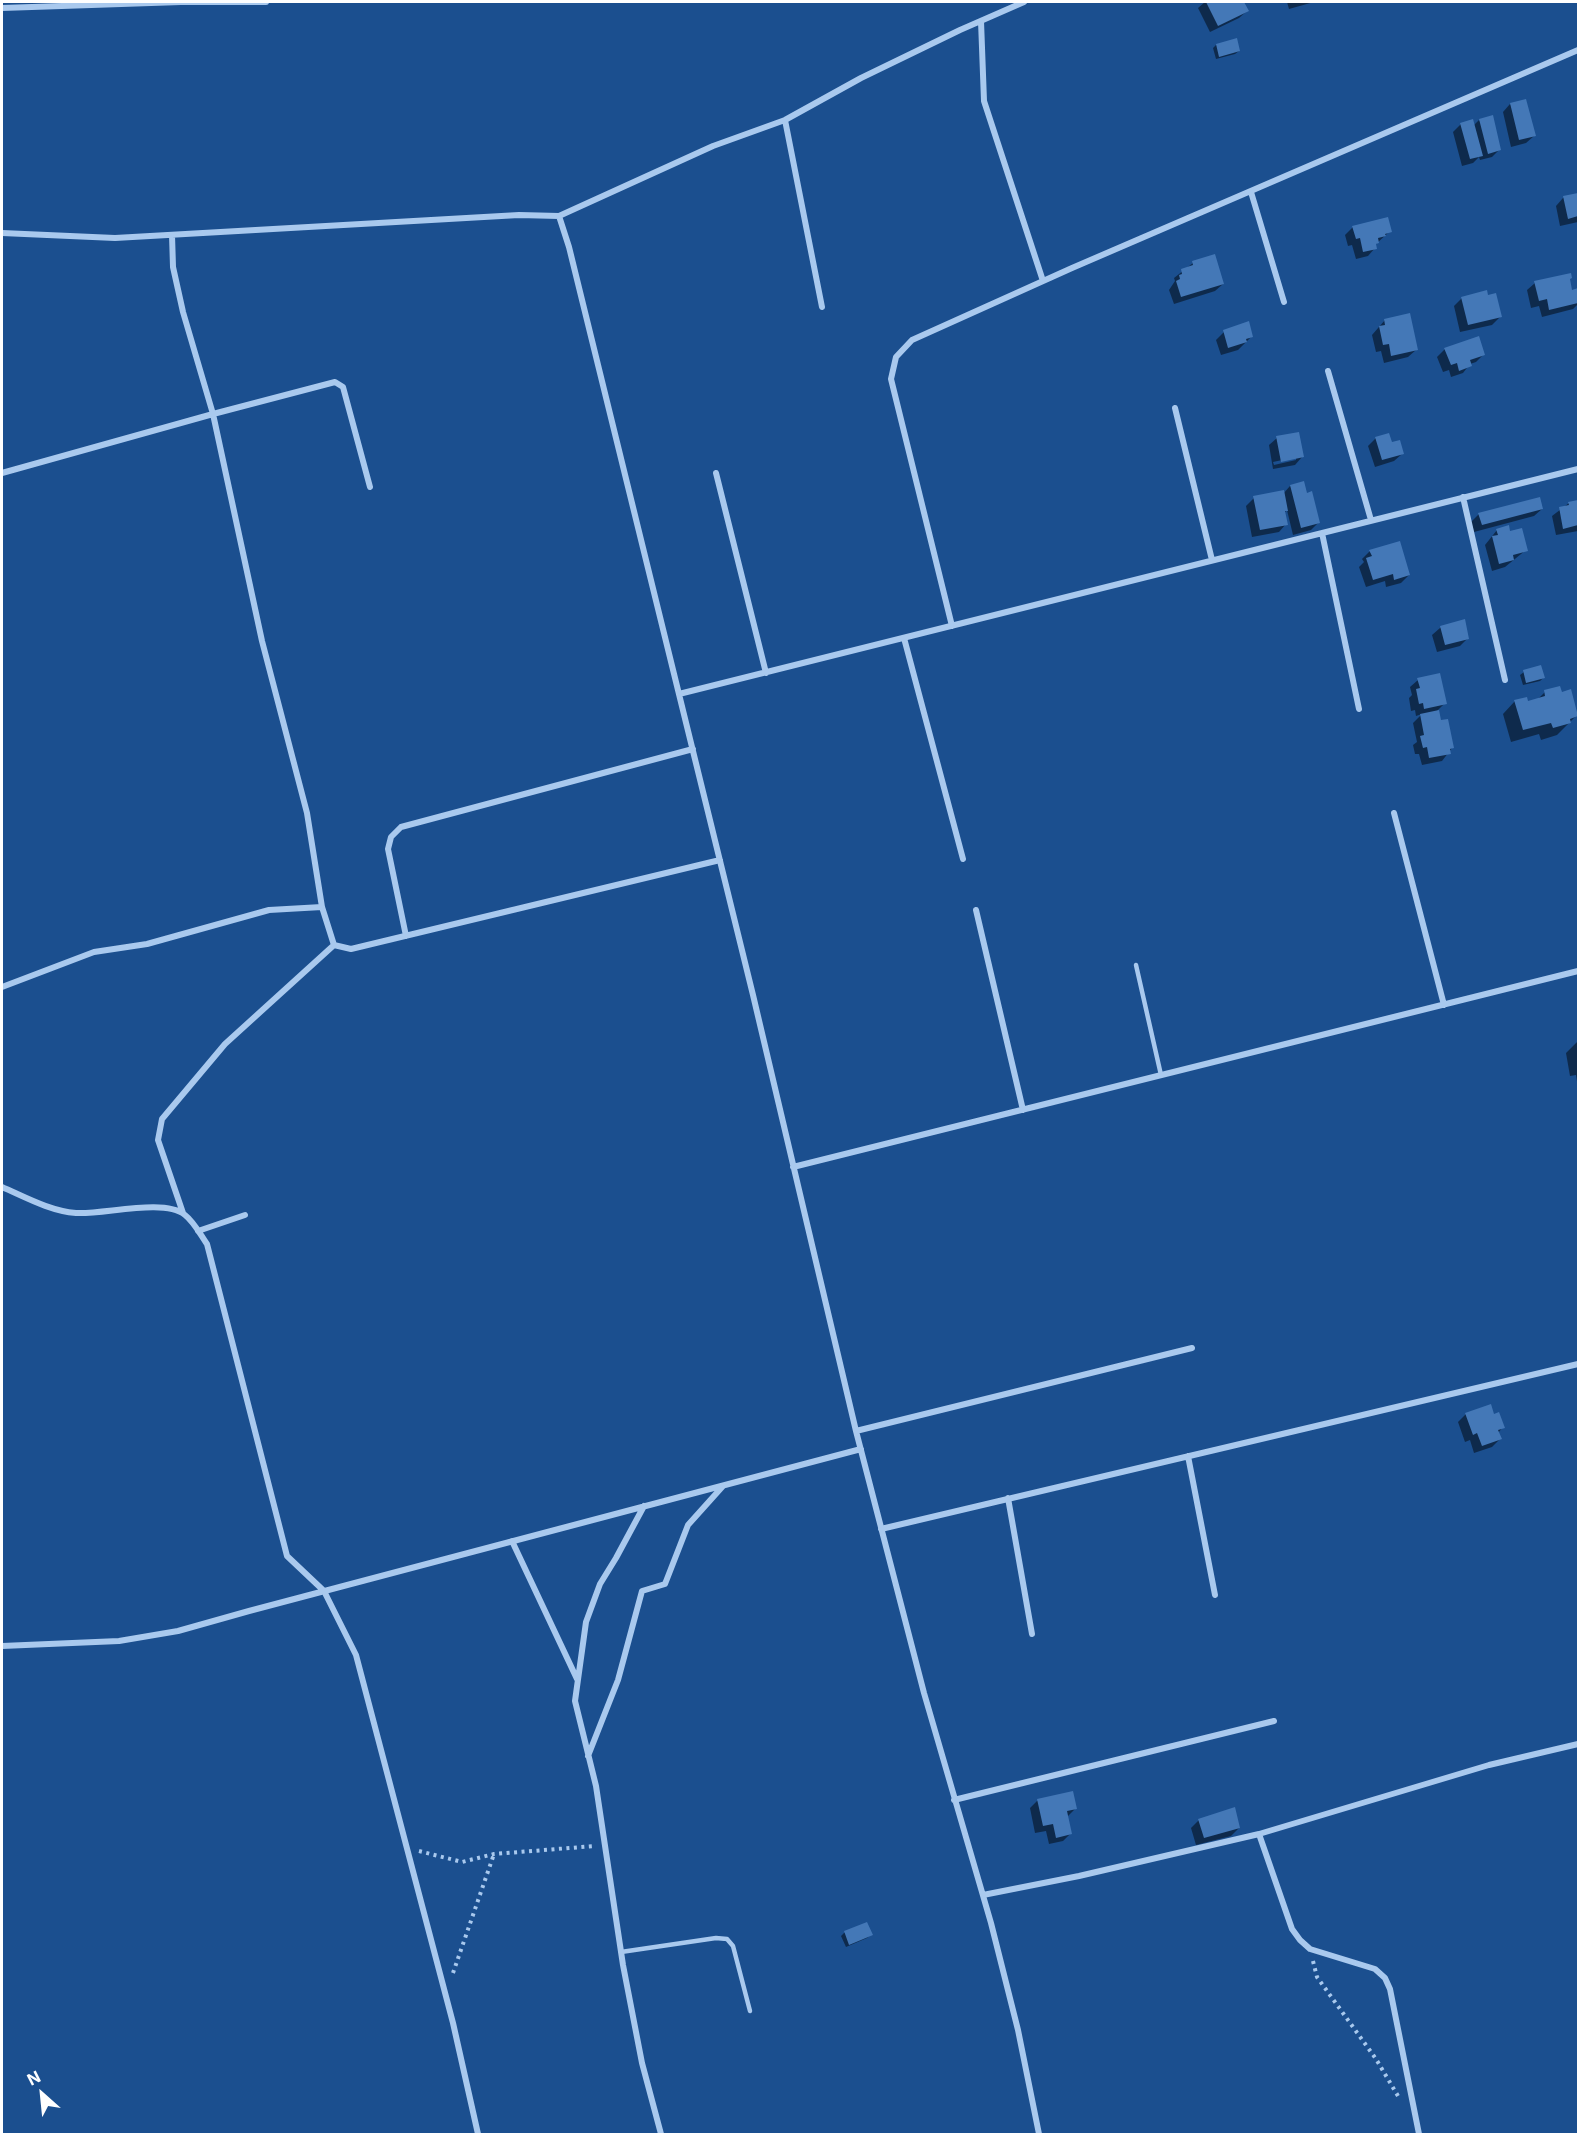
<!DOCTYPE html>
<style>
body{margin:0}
#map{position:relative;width:1580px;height:2136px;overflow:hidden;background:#1b4f8f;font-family:Inter,sans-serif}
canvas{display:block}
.frame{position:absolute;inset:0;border:3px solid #fff;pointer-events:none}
.north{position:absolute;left:12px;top:2064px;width:60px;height:60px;-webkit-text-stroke:4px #1b4f8f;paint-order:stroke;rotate:333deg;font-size:16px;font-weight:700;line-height:24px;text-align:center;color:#fff}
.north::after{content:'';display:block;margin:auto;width:21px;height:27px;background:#fff;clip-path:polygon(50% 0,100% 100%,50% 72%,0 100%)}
</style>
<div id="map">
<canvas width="1580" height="2136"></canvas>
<div class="frame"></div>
<div class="north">N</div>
</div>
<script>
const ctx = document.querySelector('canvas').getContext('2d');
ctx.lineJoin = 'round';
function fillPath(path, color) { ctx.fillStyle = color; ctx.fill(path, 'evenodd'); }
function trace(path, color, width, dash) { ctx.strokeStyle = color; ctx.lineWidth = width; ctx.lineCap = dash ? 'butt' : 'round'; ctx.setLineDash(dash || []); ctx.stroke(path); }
fillPath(new Path2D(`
 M1205 2H1243L1247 11 1239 18 1210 32 1198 8Z
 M1287 2H1314L1289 9Z
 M1216 45 1239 51 1235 54 1216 59 1213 48Z
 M1510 104 1534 136 1526 143 1511 147 1503 112Z
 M1479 120 1500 149 1492 157 1480 160 1479 157 1473 163 1462 166 1453 132 1461 124 1473 126Z
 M1578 194V222L1560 226 1556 206 1563 198Z
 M1353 227 1390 231 1375 245V248L1368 256 1356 259 1352 245 1348 246 1345 235Z
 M1193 263 1223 284 1215 291 1174 304 1169 290 1175 281 1174 278Z
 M1568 280 1571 291 1578 290V304L1573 309 1542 317 1539 306 1531 308 1527 290 1535 283Z
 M1462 298 1500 317 1492 325 1460 332 1454 306Z
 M1385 320 1416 350 1408 357 1384 363 1381 351 1376 352 1372 335Z
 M1224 332 1252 336 1238 350 1221 355 1216 340Z
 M1445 349 1484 354 1476 362 1470 364 1463 373 1451 377 1449 370 1443 372 1437 357Z
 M1277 438 1302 457 1295 465 1273 469 1269 445ZM1296 457V460L1274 465 1273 462Z
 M1376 438 1391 444 1402 454 1394 461 1375 467 1368 446Z
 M1290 486 1306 494 1319 522 1311 530 1293 535 1287 510 1284 513 1286 524 1279 532 1252 537 1246 506 1254 498 1283 494Z
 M1578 501V531L1556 535 1552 516 1569 503Z
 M1542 509 1534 516 1474 532 1471 522 1479 514Z
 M1497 530 1509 533 1526 550 1505 567 1492 571 1485 545Z
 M1370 551 1409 575 1401 583 1386 587 1385 581 1366 587 1359 567 1364 562 1362 559Z
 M1463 621 1468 638 1460 646 1437 652 1432 635 1440 628Z
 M1524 672 1543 678 1540 681 1523 685 1520 675Z
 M1418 680 1445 703 1437 711 1452 748 1442 761 1422 765 1419 754H1415L1413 745 1417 742 1413 723 1422 714 1416 716 1415 710 1411 711 1409 698 1412 695 1410 687Z
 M1545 692 1561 693 1576 716 1557 735 1541 740 1539 734 1511 742 1503 714 1515 701 1527 703 1537 700Z
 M1578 1041V1088L1576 1075 1570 1076 1566 1053Z
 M1466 1414 1493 1415 1503 1427 1498 1433 1500 1439 1492 1447 1474 1453 1470 1440 1465 1442 1458 1422Z
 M1037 1801 1075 1809 1067 1817 1070 1834 1063 1841 1049 1844 1046 1831 1035 1833 1030 1808Z
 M1199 1820 1239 1828 1231 1836 1196 1845 1191 1828Z
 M866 1924 871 1935 867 1938 846 1947 841 1936 844 1933Z`), '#0007');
fillPath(new Path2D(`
 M1206 2H1244L1249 11 1218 26Z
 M1237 38 1240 51 1219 57 1216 44Z
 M1526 99 1536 136 1519 140 1510 103Z
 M1493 115 1501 150 1488 154 1479 119Z
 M1473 119 1483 156 1470 159 1460 123Z
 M1578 193V216L1568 219 1563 196Z
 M1388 217 1392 232 1385 234 1386 236 1378 238 1379 243 1376 244 1377 249 1363 252 1360 238 1356 239 1352 226Z
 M1215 254 1224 284 1181 297 1176 281 1180 279 1179 275 1182 274 1181 269 1193 265 1192 261Z
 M1571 273 1572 278 1570 279 1572 290 1578 288V303L1549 310 1547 299 1539 301 1534 281Z
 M1487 290 1488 295 1496 293 1502 317 1468 325 1461 297Z
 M1410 313 1418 350 1391 356 1389 344 1383 345 1379 326 1385 325 1384 319Z
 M1249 321 1253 337 1246 339 1247 342 1228 348 1223 330Z
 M1479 336 1485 355 1470 360 1472 366 1459 371 1457 363 1451 365 1444 348Z
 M1299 432 1304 457 1281 462 1276 436Z
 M1389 433 1392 442 1400 440 1404 454 1382 460 1375 437Z
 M1304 481 1307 493 1312 491 1320 523 1301 528 1290 485Z
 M1284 490 1288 511H1285L1288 525 1260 530 1253 496Z
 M1540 497 1543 509 1482 525 1478 513Z
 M1578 500V525L1563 529 1559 507 1569 505 1568 502Z
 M1509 525 1510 531 1522 528 1528 551 1513 555 1514 560 1499 564 1492 536 1498 535 1496 529Z
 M1400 541 1410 575 1394 580 1393 574 1373 580 1366 558 1372 556 1369 550Z
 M1465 619 1469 639 1445 645 1440 626Z
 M1541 665 1545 678 1526 683 1523 670Z
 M1440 673 1447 704 1424 709 1423 703 1419 704 1416 689 1420 688 1417 678Z
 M1560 686 1562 692 1571 689 1578 716 1570 719 1571 723 1553 728 1551 723 1523 730 1514 700 1527 697 1528 701 1545 696 1544 690Z
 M1439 710 1441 720 1448 719 1454 748 1450 749 1451 754 1429 758 1427 747 1423 748 1420 736 1424 735 1420 714Z
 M1491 1404 1494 1414 1499 1412 1505 1428 1498 1430 1502 1439 1482 1446 1477 1433 1473 1435 1465 1413Z
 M1073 1791 1077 1809 1067 1811 1072 1834 1056 1838 1053 1824 1043 1826 1037 1799Z
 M1235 1807 1240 1828 1204 1838 1198 1819Z
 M867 1922 873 1935 849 1945 844 1931Z`), '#4478b7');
trace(new Path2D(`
 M419 1851 462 1862 494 1854 595 1846
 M1313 1961 1317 1977 1376 2059 1398 2096
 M453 1973 494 1854`), '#a9c9ee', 4, [3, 4.5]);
trace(new Path2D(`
 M1136 965 1161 1075
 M621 1952 716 1938 727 1939 733 1946 750 2011`), '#a9c9ee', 4.5);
trace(new Path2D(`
 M2 8 181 2H266
 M981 21 984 101 1043 281
 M785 120 822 307
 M1251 192 1284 302
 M559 216 713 146 785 120 861 78 960 30 1024 2
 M2 233 115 238 519 215 559 216 569 247 753 995 856 1431 924 1693 991 1923 1018 2030 1039 2134
 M172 235 173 267 183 312 213 414 262 641 307 813 322 907 334 945 351 949 720 860
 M1328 371 1371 520
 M1175 408 1212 560
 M2 473 213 414 335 382 343 387 370 487
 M716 473 766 673
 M1463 497 1505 680
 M1322 533 1359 709
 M952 626 891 379 896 357 912 340 1072 268 1578 50
 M904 638 963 859
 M679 694 1578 469
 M1394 813 1444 1005
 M976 910 1023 1110
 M406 936 388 849 391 837 401 827 693 749
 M2 987 94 952 147 944 269 910 322 907
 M793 1167 1578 971
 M2 1187C25 1197 50 1211 76 1213 103 1215 164 1198 185 1215 194 1222 200 1234 207 1244L287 1556 324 1591 356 1655 453 2023 478 2134
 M183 1213 158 1140 162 1119 225 1044 334 945
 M198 1231 245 1215
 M856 1431 1192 1348
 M1188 1456 1215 1595
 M1008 1498 1032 1634
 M644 1506 616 1558 600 1584 586 1622 575 1701 596 1786 623 1965 642 2063 661 2134
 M881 1529 1578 1364
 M512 1541 577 1679
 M2 1646 119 1641 178 1631 249 1611 861 1449
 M588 1756 618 1680 642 1591 665 1584 688 1525 723 1486
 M954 1800 1274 1721
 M1259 1834 1292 1929 1300 1940 1310 1949 1375 1969 1385 1978 1390 1989 1419 2134
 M983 1895 1079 1876 1259 1834 1489 1765 1578 1744`), '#a9c9ee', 6);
</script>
